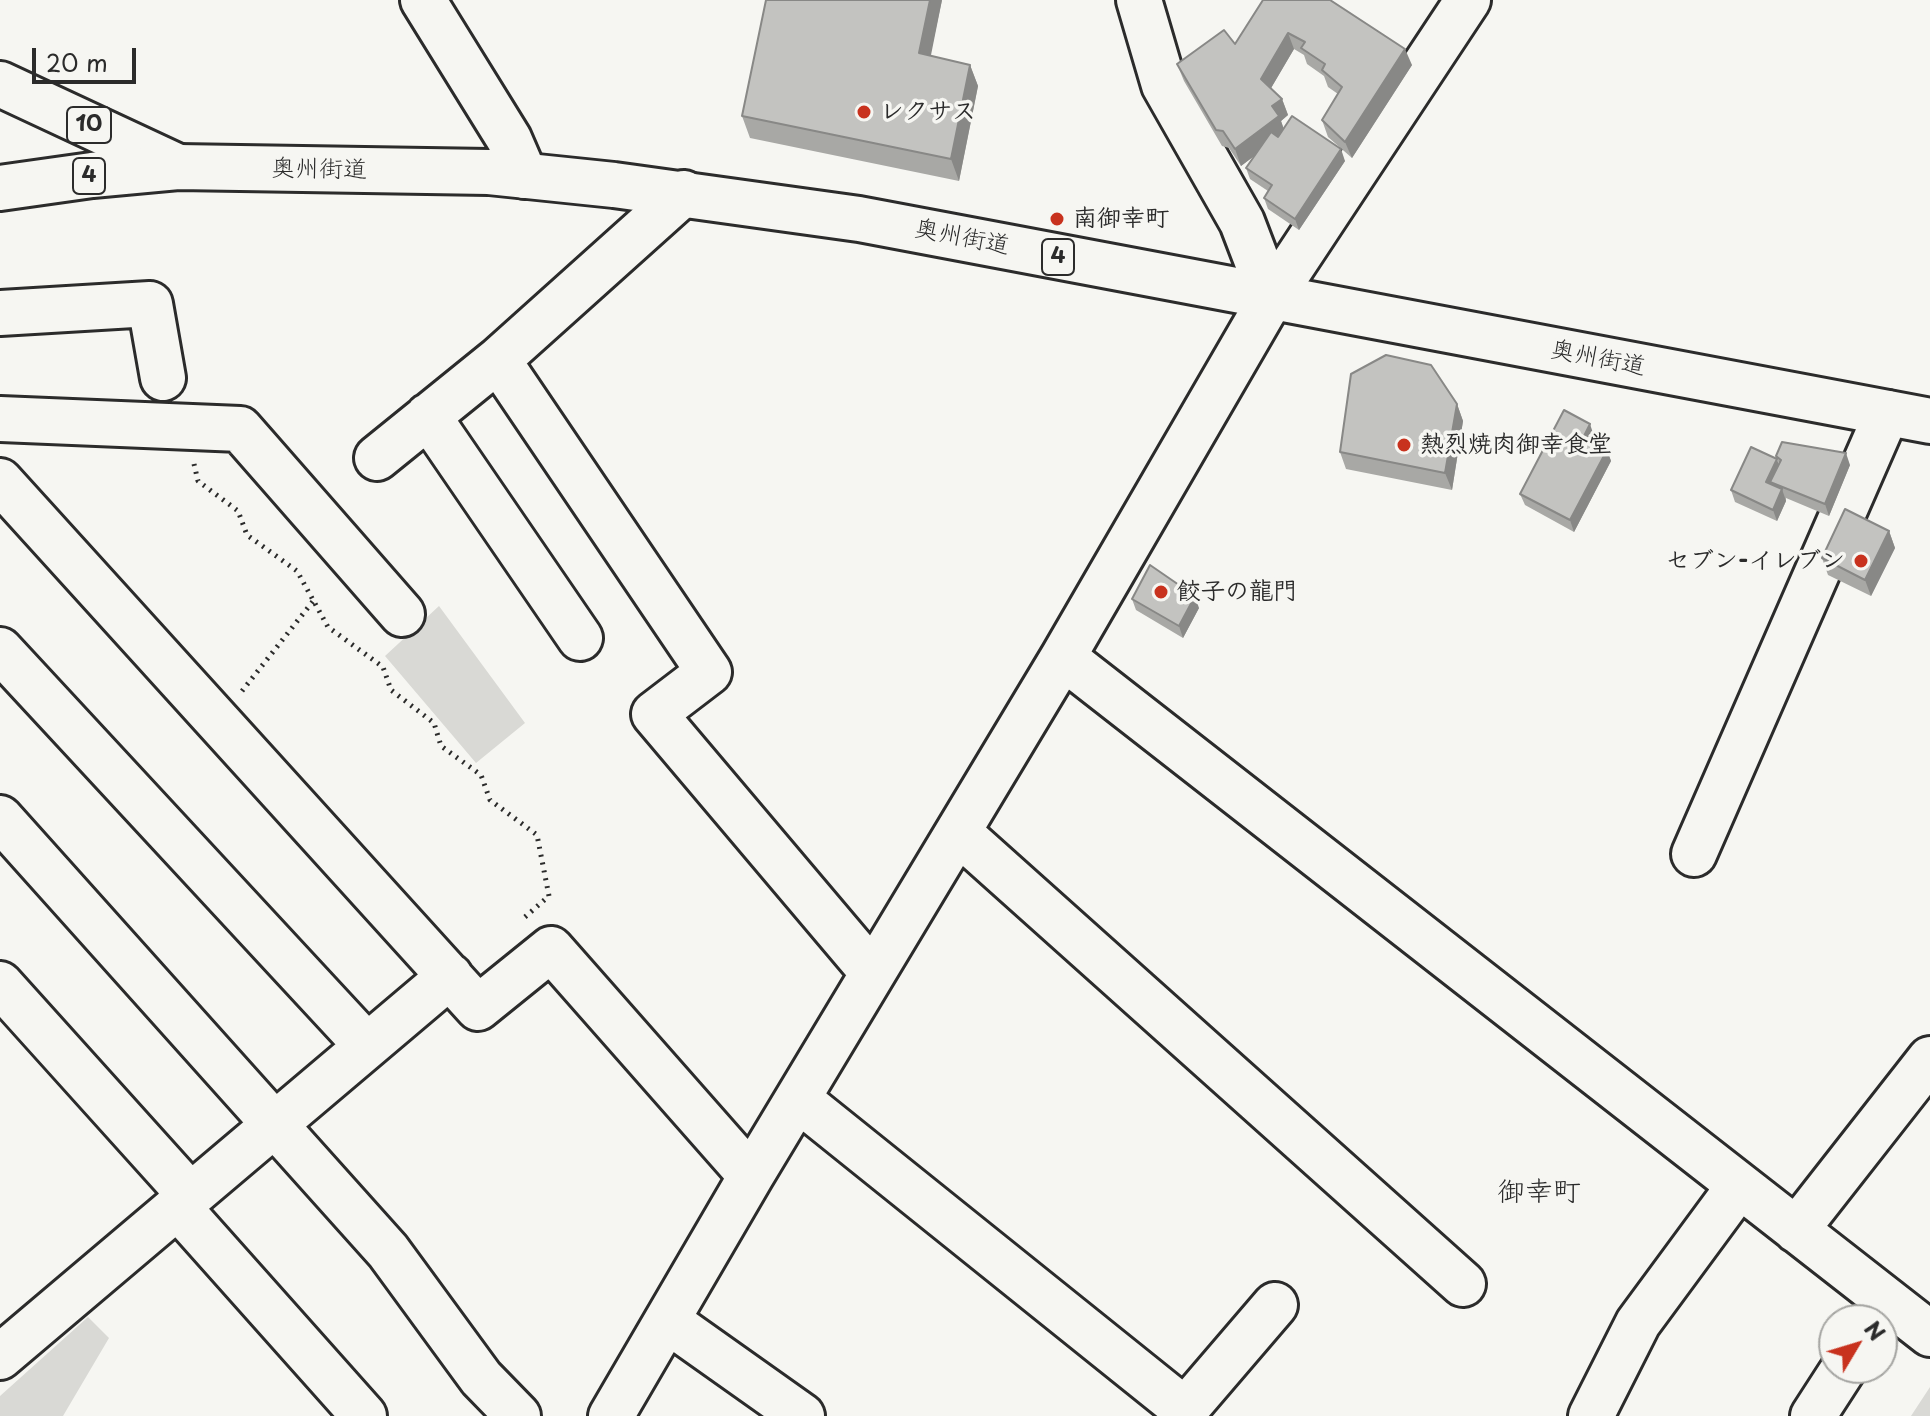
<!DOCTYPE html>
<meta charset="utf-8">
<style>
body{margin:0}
#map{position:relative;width:1930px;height:1416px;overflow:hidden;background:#f6f6f2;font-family:"Playpen Sans",sans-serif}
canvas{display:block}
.north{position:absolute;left:1818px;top:1304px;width:80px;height:80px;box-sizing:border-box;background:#f6f6f2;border:2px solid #a5a5a2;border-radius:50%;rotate:52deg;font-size:22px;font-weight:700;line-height:32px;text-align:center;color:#2b2b2b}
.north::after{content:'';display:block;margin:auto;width:28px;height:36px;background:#c8321e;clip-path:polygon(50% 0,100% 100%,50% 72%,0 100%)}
.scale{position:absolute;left:32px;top:48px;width:104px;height:36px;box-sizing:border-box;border:4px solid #2b2b2b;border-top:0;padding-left:10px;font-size:24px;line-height:28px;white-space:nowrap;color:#2b2b2b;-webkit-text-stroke:6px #f6f6f2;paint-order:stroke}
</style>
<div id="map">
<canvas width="1930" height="1416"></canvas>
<div class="north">N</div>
<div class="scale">20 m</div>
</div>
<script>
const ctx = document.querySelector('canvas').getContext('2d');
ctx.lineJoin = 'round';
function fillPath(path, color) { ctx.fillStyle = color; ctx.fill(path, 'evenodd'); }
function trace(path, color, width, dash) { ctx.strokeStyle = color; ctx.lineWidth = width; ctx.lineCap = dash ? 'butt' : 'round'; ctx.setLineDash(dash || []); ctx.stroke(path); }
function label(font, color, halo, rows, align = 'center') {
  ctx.font = font + ' "Playpen Sans","Klee One",sans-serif'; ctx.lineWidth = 7; ctx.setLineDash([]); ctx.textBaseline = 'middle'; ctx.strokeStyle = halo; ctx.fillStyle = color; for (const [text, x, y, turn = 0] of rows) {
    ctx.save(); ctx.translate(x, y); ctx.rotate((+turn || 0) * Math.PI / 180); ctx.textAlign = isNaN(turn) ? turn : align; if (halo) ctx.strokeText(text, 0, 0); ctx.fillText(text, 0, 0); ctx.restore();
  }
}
fillPath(new Path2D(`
 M439 606 525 723 476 763 385 656Z
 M88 1317 109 1338 63 1416H0V1396Z
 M1930 1387V1416H1911Z`), '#d9d9d5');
const minor = new Path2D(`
 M423 0 509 139 525 176
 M1139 0 1164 85 1242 222 1271 298
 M0 313 150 304 163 378
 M498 360 709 672 654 714 873 973
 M428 416 580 638
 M0 419 240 429 402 614
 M377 458 498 360 684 193
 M0 481 478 1008 551 949 751 1176
 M0 650 367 1046
 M1063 657 1930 1334
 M0 818 388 1251 481 1378 518 1416
 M958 832 1463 1284
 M1694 854 1887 413
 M0 984 190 1195
 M798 1099 1185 1410 1275 1305
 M177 1206 364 1416
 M1796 1230 1930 1059
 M668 1321 802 1416
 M0 1357 450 976
 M611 1416 751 1176 1063 657 1271 298 1468 0
 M1591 1416 1638 1323 1739 1186
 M1813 1416 1844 1368`);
const major = new Path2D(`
 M0 84 178 167`);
const highway = new Path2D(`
 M0 188 92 175 178 167 489 172 614 185 859 219 1930 421`);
trace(minor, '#2b2b2b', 50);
trace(major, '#2b2b2b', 50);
trace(highway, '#2b2b2b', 50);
trace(new Path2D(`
 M194 464 198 481 238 511 247 535 297 571 328 627 383 667 391 690 434 723 441 746 481 775 490 800 537 835 549 896 525 917
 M242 691 314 600`), '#2b2b2b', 5, [2, 6]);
trace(minor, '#f6f6f2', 44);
trace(major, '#f6f6f2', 44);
trace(highway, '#f6f6f2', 44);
fillPath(new Path2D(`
 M942 0 930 56 970 65 978 86 959 181 750 138 742 116Z
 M1263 0 1412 65 1352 158 1328 137 1322 120 1338 94 1328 87 1324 76 1307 64 1304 55 1294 49 1271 88 1282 99 1288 115 1281 121 1284 129 1345 161 1299 230 1268 209 1264 198 1268 191 1250 179 1246 168 1255 155 1241 166 1229 148 1222 146 1184 81 1177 64 1235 44Z
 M1457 404 1463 421 1452 490 1346 469 1340 452Z
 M1594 436 1591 442 1607 450 1611 461 1574 532 1525 505 1520 494Z
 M1776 456 1850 465 1829 516 1786 498V501L1777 521 1735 502 1731 490 1779 464Z
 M1889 531 1895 548 1871 596 1828 575 1822 558Z
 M1132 599 1199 608 1183 638 1136 610Z`), '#a8a8a5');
fillPath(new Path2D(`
 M930 0H942L927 75 919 53Z
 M1288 33 1294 49 1267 95 1261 79Z
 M1405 49 1412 65 1352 158 1345 142Z
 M970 65 978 86 959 181 951 159Z
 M1282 99 1288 115 1281 121 1285 133 1241 166 1235 149 1272 106Z
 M1341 149 1345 161 1299 230 1295 219Z
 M1457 404 1463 421 1452 490 1445 473Z
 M1590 424 1594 436 1587 449 1583 438Z
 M1607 450 1611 461 1574 532 1570 520Z
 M1846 453 1850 465 1829 516 1825 504Z
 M1777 459 1781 471 1770 482 1773 489 1766 482Z
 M1782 489 1786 501 1777 521 1773 510Z
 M1889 531 1895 548 1871 596 1865 580Z
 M1195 596 1199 608 1183 638 1179 626Z`), '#888886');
const building = new Path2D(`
 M766 0H930L919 53 970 65 951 159 742 116Z
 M1263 0H1330L1405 49 1345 142 1322 120 1342 87 1322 70 1325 64 1301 48 1305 42 1288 33 1261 79 1282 99 1272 106 1279 116 1235 149 1223 131 1216 130 1177 64 1224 30 1235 44Z
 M1292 116 1341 149 1295 219 1264 198 1272 185 1246 168 1271 132 1278 137Z
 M1386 355 1431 365 1457 404 1445 473 1340 452 1351 374Z
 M1564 410 1590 424 1583 438 1607 450 1570 520 1520 494Z
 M1782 442 1846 453 1825 504 1770 482 1781 460 1776 456Z
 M1751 447 1777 459 1766 482 1782 489 1773 510 1731 490Z
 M1845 509 1889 531 1865 580 1822 558Z
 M1150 565 1195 596 1179 626 1132 599Z`);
fillPath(building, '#c3c3c0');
trace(building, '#888886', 2);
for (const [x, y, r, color] of [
 [864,112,8,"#c8321e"],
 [1057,219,8,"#c8321e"],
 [1404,445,8,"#c8321e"],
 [1861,561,8,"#c8321e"],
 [1161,592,8,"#c8321e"]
]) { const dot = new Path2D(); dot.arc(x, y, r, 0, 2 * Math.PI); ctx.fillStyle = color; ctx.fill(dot); trace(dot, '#f6f6f2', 3); }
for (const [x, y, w] of [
 [89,125,44],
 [89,176,32],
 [1058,257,32]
]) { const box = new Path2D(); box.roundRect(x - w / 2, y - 18, w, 36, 6); ctx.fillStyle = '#f6f6f2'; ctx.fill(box); trace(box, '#2b2b2b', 2); }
label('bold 22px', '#2b2b2b', null, [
 ["10",89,125],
 ["4",89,176],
 ["4",1058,257]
]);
label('bold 24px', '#2b2b2b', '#f6f6f2', [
 ["レクサス",880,112],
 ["南御幸町",1073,219],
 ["熱烈焼肉御幸食堂",1420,445],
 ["セブン-イレブン",1845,561,"right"],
 ["餃子の龍門",1177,592]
], 'left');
label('24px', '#2b2b2b', '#f6f6f2', [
 ["奥州街道",319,170,1],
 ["奥州街道",962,238,11],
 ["奥州街道",1598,359,11]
]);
label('28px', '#2b2b2b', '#f6f6f2', [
 ["御幸町",1539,1193]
]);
</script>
